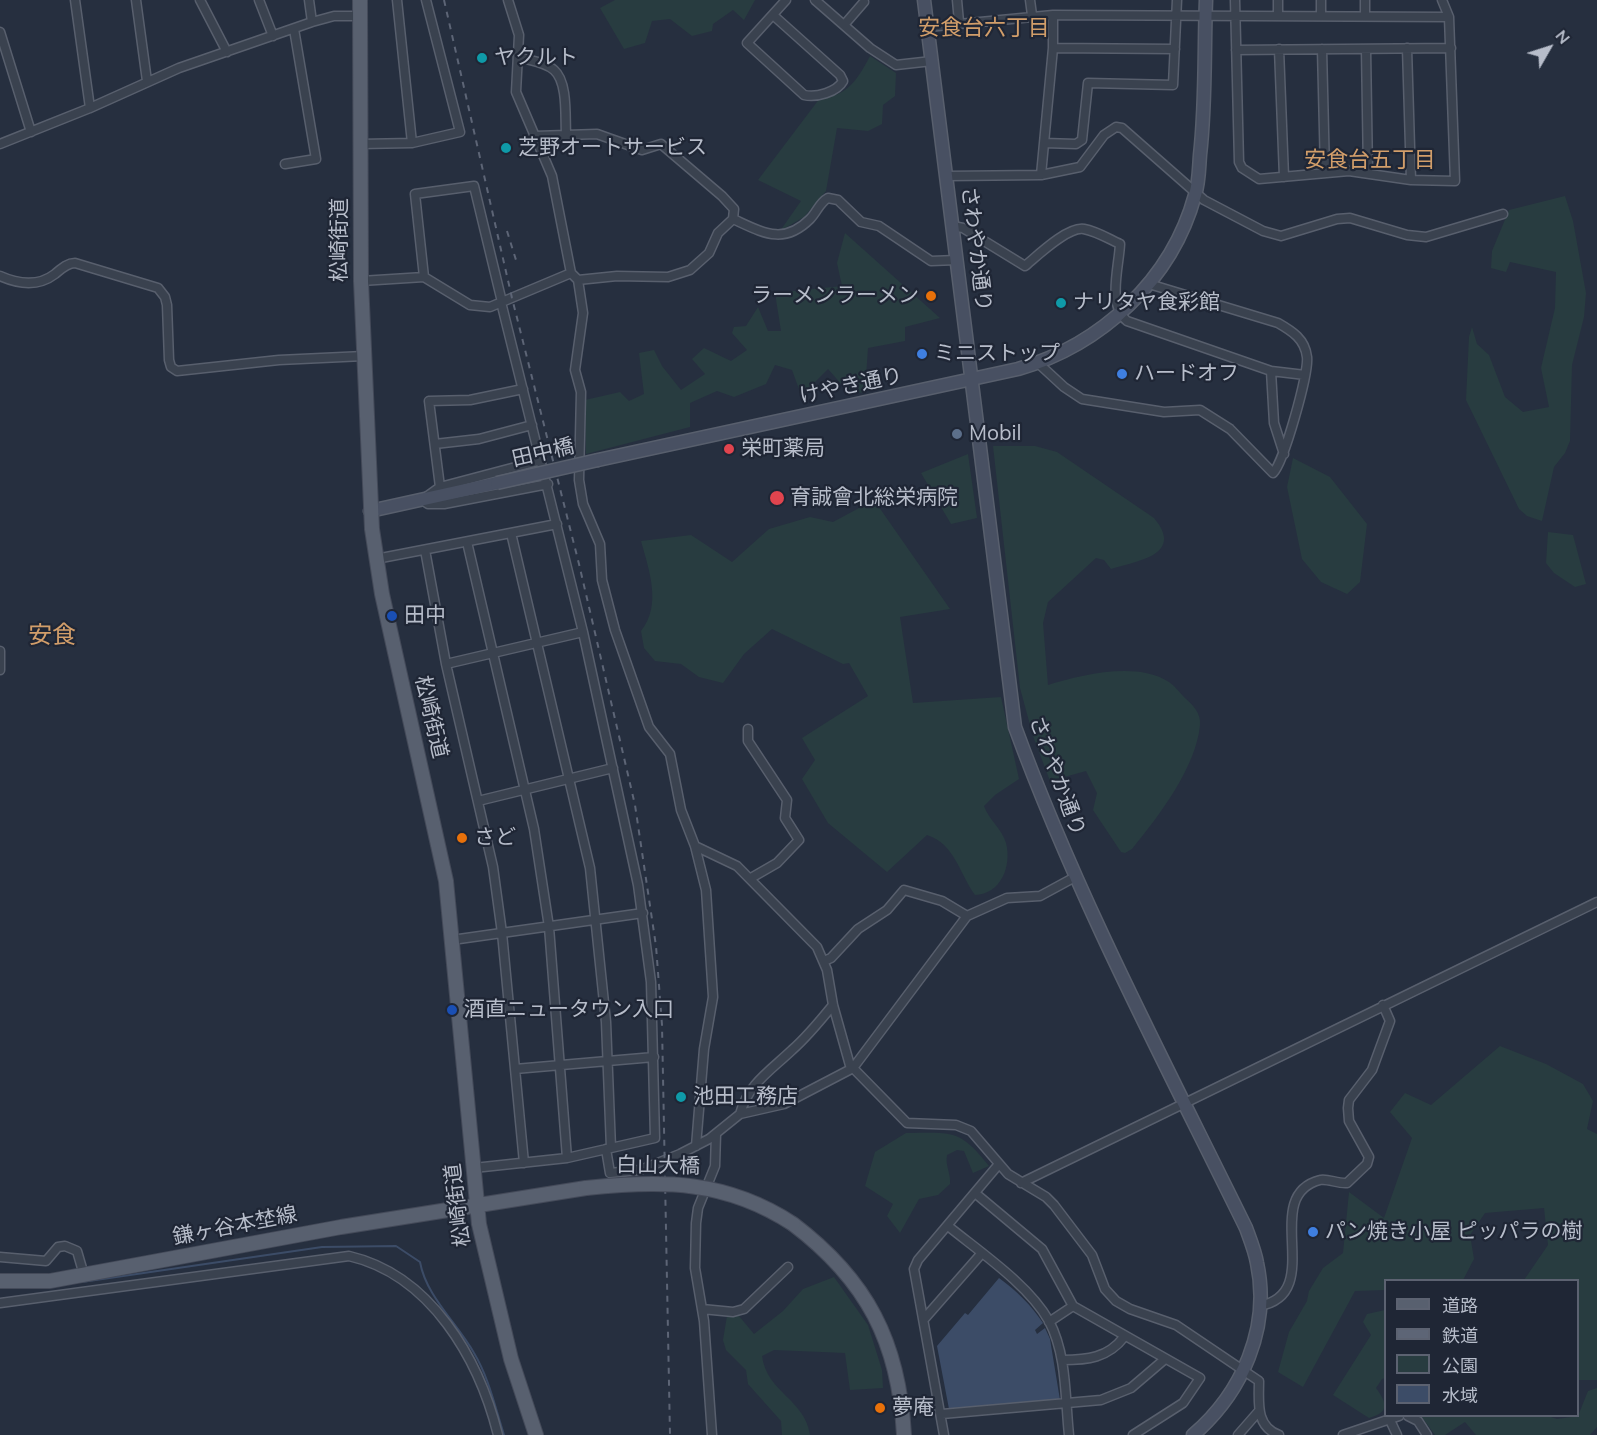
<!DOCTYPE html>
<meta charset="utf-8">
<style>
body{margin:0}
#map{position:relative;width:1597px;height:1435px;overflow:hidden;background:#262f3f;font-family:Mulish,"Noto Sans JP",sans-serif}
canvas{display:block}
.legend{position:absolute;left:1384px;top:1279px;width:195px;height:138px;box-sizing:border-box;background:#1f2635;border:2px solid #5c6271;margin:0;padding:8px 10px;list-style:none;font-size:18px;color:#b7bdca}
.legend li{display:flex;align-items:center;gap:12px;height:30px}
.legend b{width:30px;border:2px solid #5c6271}
.north{position:absolute;left:1519px;top:18px;width:60px;height:60px;-webkit-text-stroke:4px #1f2635;paint-order:stroke;rotate:51deg;font-size:16px;font-weight:700;line-height:24px;text-align:center;color:#b7bdca}
.north::after{content:'';display:block;margin:auto;width:21px;height:27px;background:#b7bdca;clip-path:polygon(50% 0,100% 100%,50% 72%,0 100%)}
</style>
<div id="map">
<canvas width="1597" height="1435"></canvas>
<ul class="legend">
<li><b style="height:8px;background:#58606f"></b>道路</li>
<li><b style="height:8px;background:#5d6576"></b>鉄道</li>
<li><b style="height:16px;background:#283c40"></b>公園</li>
<li><b style="height:16px;background:#3c4c67"></b>水域</li>
</ul>
<div class="north">N</div>
</div>
<script>
const ctx = document.querySelector('canvas').getContext('2d');
ctx.lineJoin = 'round';
function fillPath(path, color) { ctx.fillStyle = color; ctx.fill(path, 'evenodd'); }
function trace(path, color, width, dash) { ctx.strokeStyle = color; ctx.lineWidth = width; ctx.lineCap = dash ? 'butt' : 'round'; ctx.setLineDash(dash || []); ctx.stroke(path); }
function label(font, color, halo, rows, align = 'center') {
  ctx.font = font + ' Mulish,"Noto Sans JP",sans-serif'; ctx.lineWidth = 4.5; ctx.setLineDash([]); ctx.textBaseline = 'middle'; ctx.strokeStyle = halo; ctx.fillStyle = color; for (const [text, x, y, turn = 0] of rows) {
    ctx.save(); ctx.translate(x, y); ctx.rotate((+turn || 0) * Math.PI / 180); ctx.textAlign = isNaN(turn) ? turn : align; if (halo) ctx.strokeText(text, 0, 0); ctx.fillText(text, 0, 0); ctx.restore();
  }
}
fillPath(new Path2D(`
 M615 0H755L744 20 733 10 713 24 712 31 692 36 670 19 652 21 645 43 624 49 600 8Z
 M870 56 896 73 895 96 883 105 882 124 868 131 837 128 826 191 804 217 780 231 801 201 758 180 820 98C848 97 859 77 870 56Z
 M1565 196 1573 221 1586 293 1584 317 1572 365 1570 441 1565 453 1554 467 1542 521 1527 516 1519 509 1466 400 1469 337 1472 327 1477 344 1489 355 1505 397 1523 412 1549 407 1541 368 1555 308 1556 272 1510 262 1506 272 1491 268 1492 251 1509 210Z
 M845 233 940 318 905 327V341L868 348 865 392 850 394 828 369 809 388 800 392 792 370 775 365 766 384 734 397 717 391 690 403V427L586 454 585 400 620 392 629 401 644 394 639 353 654 350 662 366 681 390 705 374 692 359 704 348 731 361 747 350 732 333 734 327 746 326 758 307 768 331H781L775 293 842 286 837 263Z
 M993 446H1035L1057 452 1154 518C1185 555 1137 561 1111 569L1104 560 1096 558 1048 602 1043 623 1048 685C1081 675 1136 661 1169 682 1175 686 1180 693 1185 698 1193 705 1201 713 1200 725 1196 768 1158 817 1132 849L1125 853 1121 852 1093 810 1097 793 1086 771 1050 781 1033 736 1020 688Z
 M968 454 977 518 951 524 921 473Z
 M1293 458 1330 477 1367 524 1360 582 1347 594 1321 582 1302 559 1287 487Z
 M874 500 950 609 900 617 913 703 1001 697 1019 779 995 795 984 806C989 820 1002 829 1006 843 1012 866 1001 894 975 895 959 873 955 844 927 835L887 872 828 823 802 779 815 760 802 738 868 696 849 663 843 664 772 629 744 654 723 683 699 677 681 664 655 661 644 648 641 631C662 605 649 570 641 541L691 535 732 562 769 529 810 517 833 522Z
 M1548 532 1573 535 1586 584 1575 587 1554 573 1546 563Z
 M1500 1046 1546 1064 1583 1084 1593 1101 1587 1129 1597 1134V1380H1578V1280H1524L1548 1245 1544 1208 1485 1213 1470 1235 1474 1259 1463 1280H1386L1385 1290 1355 1291 1303 1387 1278 1372 1289 1332 1307 1301 1309 1291 1323 1268 1343 1253 1349 1192 1384 1218 1412 1138 1390 1112 1405 1093 1431 1105Z
 M906 1133C952 1133 959 1128 989 1166L973 1173 964 1151 957 1150 947 1155C945 1166 951 1173 950 1184L938 1195 919 1199 900 1233 887 1216 893 1204 865 1186 875 1152Z
 M834 1277 868 1325 882 1370 883 1388 850 1390 845 1353 774 1350 762 1356C767 1393 805 1399 810 1435H782L781 1421 748 1384 746 1370 726 1350 723 1340 727 1316H739L754 1334 783 1311 803 1289Z
 M1385 1310V1378L1382 1379 1376 1388C1386 1402 1391 1412 1369 1418L1333 1395 1371 1335 1363 1322 1367 1314Z
 M1597 1388V1427L1590 1435H1476L1465 1422 1445 1435H1435L1421 1416H1548L1557 1419 1578 1416 1588 1391Z`), '#283c40');
fillPath(new Path2D(`
 M999 1278C1017 1291 1031 1305 1043 1323L1035 1330 1037 1334 1045 1328 1050 1339 1060 1400 949 1409 937 1346 965 1313 968 1315Z`), '#3c4c67');
trace(new Path2D(`
 M82 1282 322 1247 396 1246 420 1262C426 1296 457 1323 474 1353 489 1378 495 1407 504 1435`), '#3c4c67', 2);
const street = new Path2D(`
 M136 0 147 81
 M200 0 227 52
 M259 0 273 36
 M309 0 312 22
 M397 0 412 143
 M508 0 519 35 516 92 552 176 571 273 578 280 583 313 575 370 581 392 579 480 583 504 600 544 602 580 615 630 649 727 670 754 681 810 695 846 706 890 713 997 704 1049 696 1146
 M815 0 870 48 896 65 932 61
 M957 0 959 22
 M1030 0 1032 15
 M1235 0 1239 162 1242 168 1259 179 1349 171 1411 180 1455 181 1449 17 1442 0
 M773 15 840 75 843 81C837 92 816 98 804 95L747 43 786 0
 M1278 16V0
 M1321 16V0
 M1365 16V0
 M844 25 864 2
 M928 27 1053 15 1449 17
 M0 32 31 132
 M1053 48 1175 49
 M1407 48 1411 180
 M1279 49 1284 177
 M1322 49 1325 172
 M1366 49 1368 173
 M1236 50 1451 48
 M518 57C528 60 545 62 554 70 568 82 565 117 566 134
 M90 108 179 68 312 22 334 16H361
 M535 136 597 134 642 150 661 144 722 196 734 209 733 219
 M1044 143 1076 144 1082 140 1088 83 1173 85 1177 0
 M0 144 90 108 75 0
 M361 144 412 143 460 132 426 0
 M285 164 316 159 294 29
 M1041 175 1053 48V15
 M947 176 1041 175 1080 167 1104 135 1116 127 1122 128 1204 200 1263 231 1281 236 1337 219 1350 218 1407 235 1426 237 1503 214
 M953 226 963 228 1025 266C1037 256 1068 226 1084 229 1096 231 1109 239 1120 244 1119 267 1107 305 1127 321L1271 371 1305 375
 M0 276C18 284 38 287 55 274 61 269 67 263 75 263L158 288 165 297 167 305 169 360 171 367 177 371 279 360 364 356
 M424 277 415 194 474 186 502 302
 M578 280 617 276 668 277 690 270 709 253 718 233 733 219C762 232 783 246 810 219 817 212 819 203 828 198L838 200 861 222 879 226 931 261 957 260
 M361 281 424 277 470 305 490 307 571 273
 M1038 363 1064 387 1082 399 1164 412 1200 410 1230 429 1273 473C1284 462 1309 373 1307 357 1305 339 1292 331 1278 323L1149 284
 M1271 371 1274 423 1284 454
 M435 444 479 439 532 425
 M542 460 440 487 422 500 428 504H444L548 484
 M440 487 429 401 470 400 523 389
 M511 533 590 868 606 1022 611 1148
 M467 542 534 829 549 927 567 1158
 M425 550 446 664 493 867 502 933 524 1163
 M376 559 557 524
 M0 651V670
 M446 664 583 632
 M748 729V741L787 800 785 818 799 840 777 863 751 878
 M478 801 613 768
 M695 846 737 866 817 947 827 970 833 1005 851 1069
 M452 940 643 913
 M824 961 831 958 858 929 887 910 904 890 942 901 967 916
 M853 1068 967 916 1007 898 1040 896 1075 877
 M515 1069 654 1057
 M740 1114C748 1084 770 1071 792 1050 807 1037 820 1021 833 1005
 M606 1149 610 1173 640 1170 680 1154 709 1139 740 1114 784 1104 853 1068 907 1123 956 1125 971 1131 1008 1174 1046 1197 1054 1205 1092 1255 1105 1289 1116 1301 1130 1309 1176 1325 1259 1381C1259 1402 1255 1426 1279 1435
 M474 1168 567 1158 655 1138 651 982 638 885 583 632 501 302
 M1021 1183 1597 902
 M975 1193 1042 1249 1073 1306 1200 1378 1183 1403 1133 1435
 M948 1226C980 1252 1029 1285 1049 1321 1067 1355 1065 1398 1069 1435
 M0 1257 46 1261 58 1247 65 1246 77 1251 84 1275
 M0 1303 349 1256C431 1275 479 1359 498 1435
 M1259 1306C1328 1294 1258 1196 1320 1180 1327 1178 1338 1184 1347 1183L1367 1164 1369 1157 1349 1121 1348 1108 1349 1100 1372 1070 1390 1021 1383 1005
 M702 1309 733 1312 744 1309 788 1267
 M925 1318 982 1253
 M1049 1322 1073 1306
 M1062 1360C1087 1360 1108 1358 1124 1337
 M942 1414 1101 1400 1131 1388 1165 1359
 M1408 1416 1418 1421 1427 1435
 M1389 1418 1397 1435
 M712 1435 704 1321 695 1268 696 1223 698 1208 715 1166 716 1134
 M944 1435 914 1269 918 1260 999 1164
 M1238 1435 1259 1411
 M1343 1435 1399 1416`);
const secondary = new Path2D(`
 M924 0 1015 727C1078 899 1165 1063 1246 1228 1250 1239 1255 1251 1257 1263 1271 1328 1242 1393 1193 1435
 M598 460 1018 369C1101 345 1172 280 1195 195 1199 183 1199 168 1200 155 1206 103 1204 52 1206 0
 M370 511 497 483`);
const primary = new Path2D(`
 M360 0 361 281 372 529 382 594 446 881 479 1224 511 1359 536 1435
 M793 1224C867 1280 899 1342 904 1435
 M0 1281H50L341 1227 586 1188`);
trace(street, '#585f6d', 11);
trace(secondary, '#585f6d', 15);
trace(primary, '#444a59', 16);
trace(street, '#3a424f', 8);
trace(secondary, '#485062', 12);
trace(primary, '#58606f', 14);
trace(new Path2D(`
 M444 0 512 298 579 564 635 805 656 946 662 1025 670 1435
 M507 231 516 260`), '#5d6576', 2, [6, 6]);
const secondaryBridge = new Path2D(`
 M497 483 598 460`);
const primaryBridge = new Path2D(`
 M586 1188C663 1180 726 1180 793 1224`);
trace(secondaryBridge, '#585f6d', 15, []);
trace(primaryBridge, '#444a59', 16, []);
trace(secondaryBridge, '#485062', 12);
trace(primaryBridge, '#58606f', 14);
for (const [x, y, r, color] of [
 [482,58,6,"#0f9aa8"],
 [506,148,6,"#0f9aa8"],
 [931,296,6,"#e8710a"],
 [1061,303,6,"#0f9aa8"],
 [922,354,6,"#3f7fe0"],
 [1122,374,6,"#3f7fe0"],
 [957,434,6,"#5c6f8a"],
 [729,449,6,"#e0444e"],
 [777,498,8,"#e0444e"],
 [392,616,6,"#1a4fb4"],
 [462,838,6,"#e8710a"],
 [452,1010,6,"#1a4fb4"],
 [681,1097,6,"#0f9aa8"],
 [1313,1232,6,"#3f7fe0"],
 [880,1408,6,"#e8710a"]
]) { const dot = new Path2D(); dot.arc(x, y, r, 0, 2 * Math.PI); ctx.fillStyle = color; ctx.fill(dot); trace(dot, '#1f2635', 2); }
label('21px', '#b7bdca', '#1f2635', [
 ["ヤクルト",494,58],
 ["芝野オートサービス",518,148],
 ["ラーメンラーメン",919,296,"right"],
 ["ナリタヤ食彩館",1073,303],
 ["ミニストップ",934,354],
 ["ハードオフ",1134,374],
 ["Mobil",969,434],
 ["栄町薬局",741,449],
 ["育誠會北総栄病院",790,498],
 ["田中",404,616],
 ["さど",474,838],
 ["酒直ニュータウン入口",464,1010],
 ["池田工務店",693,1097],
 ["パン焼き小屋 ピッパラの樹",1325,1232],
 ["夢庵",892,1408]
], 'left');
label('21px', '#b7bdca', '#1f2635', [
 ["松崎街道",340,240,-90],
 ["さわやか通り",976,249,83],
 ["けやき通り",851,386,-12],
 ["田中橋",543,453,-13],
 ["松崎街道",431,717,77],
 ["さわやか通り",1057,776,70],
 ["白山大橋",658,1166,1],
 ["松崎街道",458,1205,-97],
 ["鎌ヶ谷本埜線",235,1226,-11]
]);
label('22px', '#d29e6a', '#1f2635', [
 ["安食台六丁目",984,28],
 ["安食台五丁目",1370,160]
]);
label('24px', '#d29e6a', '#1f2635', [
 ["安食",52,636]
]);
</script>
